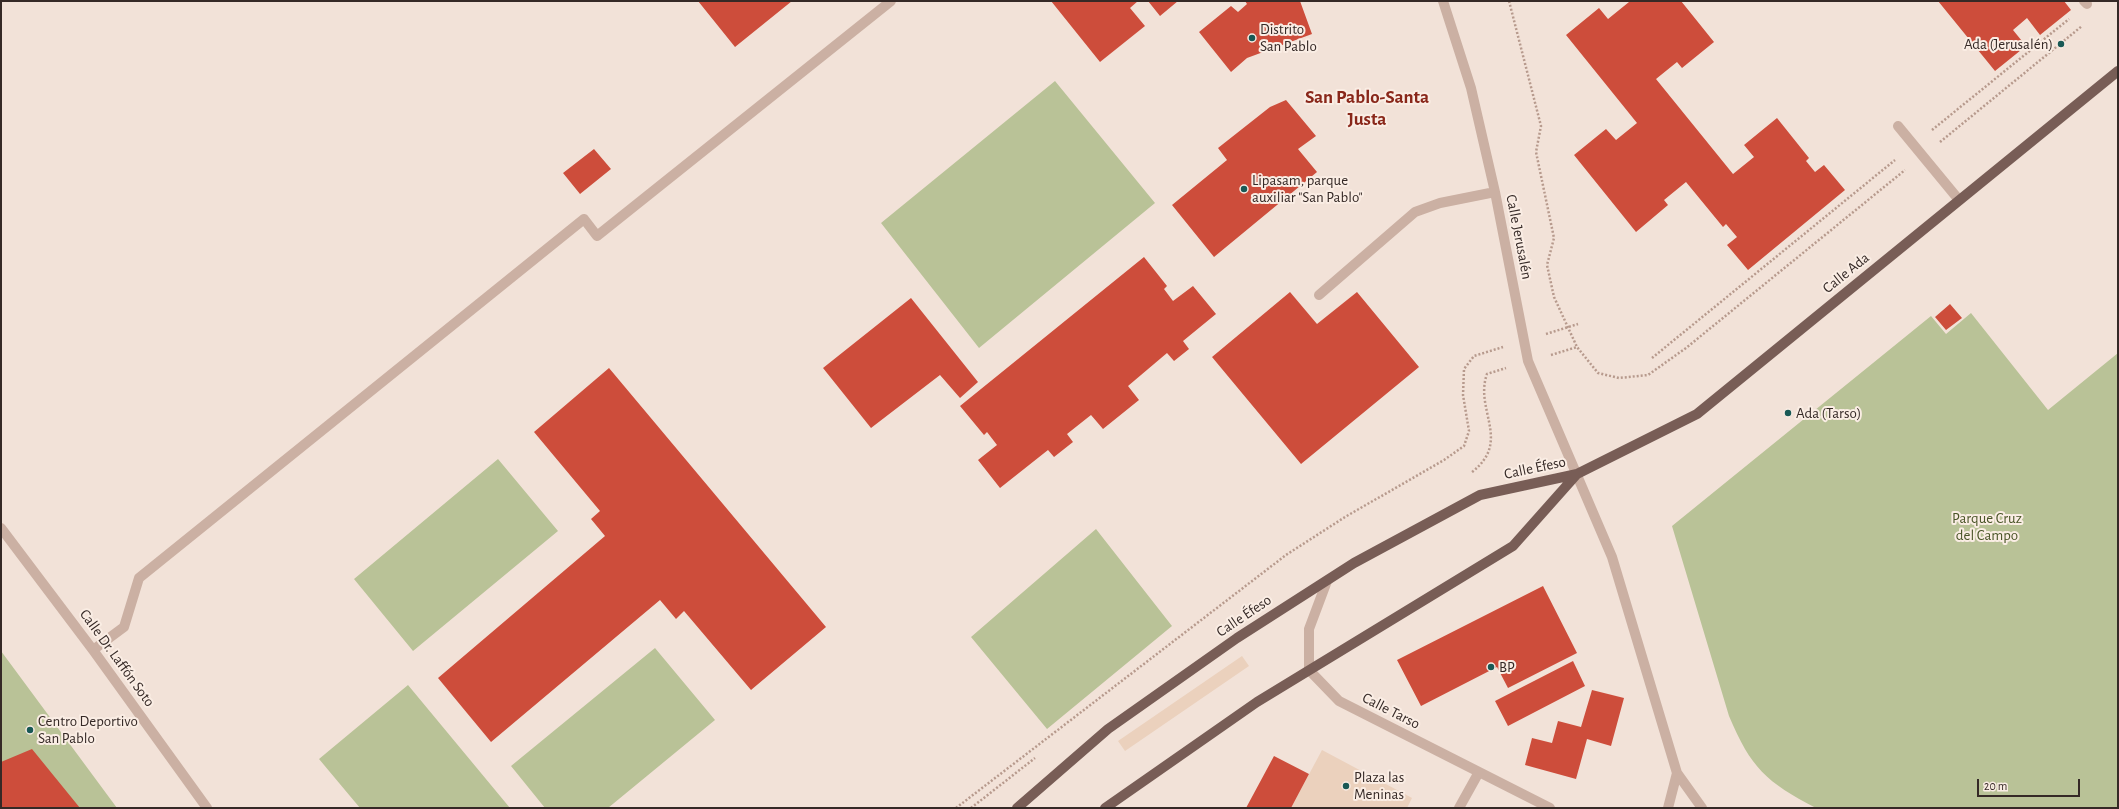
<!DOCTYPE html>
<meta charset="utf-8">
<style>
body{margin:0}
#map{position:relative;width:2119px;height:809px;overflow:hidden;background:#f2e2d8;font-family:"Alegreya Sans",sans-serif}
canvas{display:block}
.frame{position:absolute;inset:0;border:2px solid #352926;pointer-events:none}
.scale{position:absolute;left:1977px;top:779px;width:103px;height:18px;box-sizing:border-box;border:2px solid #352926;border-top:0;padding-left:5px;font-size:12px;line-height:14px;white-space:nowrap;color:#352926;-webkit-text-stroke:3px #faede4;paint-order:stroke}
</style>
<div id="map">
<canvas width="2119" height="809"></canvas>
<div class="frame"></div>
<div class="scale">20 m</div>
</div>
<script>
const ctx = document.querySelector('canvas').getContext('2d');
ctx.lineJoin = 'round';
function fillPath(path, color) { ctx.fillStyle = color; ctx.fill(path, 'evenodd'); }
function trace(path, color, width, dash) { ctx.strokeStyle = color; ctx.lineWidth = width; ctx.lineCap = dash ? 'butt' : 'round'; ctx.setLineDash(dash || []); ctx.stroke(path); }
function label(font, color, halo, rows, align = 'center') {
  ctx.font = font + ' "Alegreya Sans",sans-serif'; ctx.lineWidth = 4; ctx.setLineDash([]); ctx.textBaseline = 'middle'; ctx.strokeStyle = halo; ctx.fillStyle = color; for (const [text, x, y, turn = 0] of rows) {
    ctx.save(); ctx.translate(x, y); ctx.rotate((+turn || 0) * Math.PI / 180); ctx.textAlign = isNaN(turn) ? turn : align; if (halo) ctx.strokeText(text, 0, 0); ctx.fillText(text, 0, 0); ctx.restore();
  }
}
fillPath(new Path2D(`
 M1055 81 1155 203 979 348 881 223Z
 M1971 313 2048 410 2118 353V808H1816C1766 782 1751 768 1729 716L1672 526 1931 316 1946 334Z
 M498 459 558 531 413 651 354 579Z
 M1096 529 1172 626 1047 729 971 637Z
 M655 648 715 720 608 808H545L511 766Z
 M1 651 117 808H1Z
 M408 685 510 808H360L319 759Z`), '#b9c297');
fillPath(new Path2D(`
 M1242 656 1249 666 1125 751 1118 741Z
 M1322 750 1412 798 1407 808H1291Z`), '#ebd1bd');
fillPath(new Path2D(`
 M698 1H792L735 47Z
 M1051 1H1138L1130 8 1145 26 1100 62Z
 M1148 1H1178L1160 16Z
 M1245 1H1300L1312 34 1247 58 1231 72 1199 32 1231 6 1238 12 1247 4Z
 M1628 1H1681L1714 42 1682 68 1677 62 1656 79 1733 174 1754 157 1744 145 1777 118 1809 158 1806 161 1815 172 1824 165 1845 190 1748 270 1727 245 1737 237 1726 224 1723 227 1686 182 1664 200 1668 205 1636 232 1574 155 1606 129 1616 140 1637 123 1566 35 1599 8 1608 19 1629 2Z
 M1938 1H2064L2071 10 2040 35 2027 18 2013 30 2026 46 1995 71Z
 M1286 100 1316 136 1298 149 1317 172 1214 257 1172 205 1227 160 1218 148 1270 107Z
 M594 149 611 169 580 194 563 173Z
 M1144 257 1167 286 1164 289 1173 301 1193 286 1216 314 1183 341 1189 349 1174 361 1167 353 1128 386 1139 400 1103 429 1091 415 1067 434 1073 442 1054 457 1048 450 1000 488 978 460 997 445 987 432 984 435 960 406Z
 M1290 292 1317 324 1357 292 1419 367 1301 464 1212 357Z
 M911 298 978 382 960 398 940 375 871 428 823 368Z
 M1950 304 1962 318 1946 330 1935 317Z
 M609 368 826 627 751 690 684 611 676 619 660 600 491 742 438 678 605 536 591 519 600 511 534 432Z
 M1543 586 1577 653 1508 688 1497 667 1421 706 1397 660Z
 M1573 661 1585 686 1508 726 1495 701Z
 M1592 690 1624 698 1611 746 1587 739 1576 779 1525 765 1532 738 1552 743 1558 721 1581 727Z
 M32 749 80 808H1V762Z
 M1274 756 1309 774 1291 808H1246Z`), '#cd4d3b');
trace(new Path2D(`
 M1509 1 1541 126 1536 152 1554 238 1547 265 1554 297 1577 347
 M1932 130 2069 19
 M1940 142 2082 26
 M1546 334 1578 324
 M1551 355 1577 347 1598 373 1619 378 1648 375 1686 348 1905 170
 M1652 358 1895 160
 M1472 472C1512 441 1474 410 1487 374L1506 368
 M956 808 1286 555 1345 517 1444 460 1464 446 1469 431 1463 395 1464 369 1474 356 1503 347
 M971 808 1035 758`), '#b79a8d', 2.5, [2, 2]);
trace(new Path2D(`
 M1443 1 1471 88 1495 192 1528 361 1612 557 1677 773 1702 808
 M2084 1 2087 4
 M1898 126 1959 200
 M1319 295 1415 212 1440 203 1495 192
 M1 528 93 650 207 808
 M1327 581 1309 629V670L1339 701 1550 808
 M93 650 124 627 139 578 584 219 597 236 891 1
 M1459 808 1479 772
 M1668 808 1677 773`), '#cbb0a3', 10);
trace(new Path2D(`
 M1017 808 1108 729 1237 638 1354 563 1480 495 1577 474 1697 414 2118 71
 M1105 808 1257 702 1513 546 1577 474`), '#785d56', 10);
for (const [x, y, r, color] of [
 [1252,38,4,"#195955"],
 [2061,44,4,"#195955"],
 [1244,189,4,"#195955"],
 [1788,413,4,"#195955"],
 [1491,667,4,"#195955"],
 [30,730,4,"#195955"],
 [1346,786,4,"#195955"]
]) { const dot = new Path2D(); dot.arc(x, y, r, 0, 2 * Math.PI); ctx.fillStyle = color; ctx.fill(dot); trace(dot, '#faede4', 1.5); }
label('15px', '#352926', '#faede4', [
 ["Distrito",1260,29],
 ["San Pablo",1260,46],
 ["Ada (Jerusalén)",2053,44,"right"],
 ["Lipasam, parque",1252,180],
 ["auxiliar \"San Pablo\"",1252,197],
 ["Ada (Tarso)",1796,413],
 ["BP",1499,667],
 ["Centro Deportivo",38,721],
 ["San Pablo",38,738],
 ["Plaza las",1354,777],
 ["Meninas",1354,794]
], 'left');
label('15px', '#352926', '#faede4', [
 ["Calle Jerusalén",1519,237,79],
 ["Calle Ada",1846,273,-39],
 ["Calle Éfeso",1535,468,-12],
 ["Calle Éfeso",1244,616,-34],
 ["Calle Dr. Laffón Soto",117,658,54],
 ["Calle Tarso",1391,711,27]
]);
label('15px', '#4a5528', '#faede4', [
 ["Parque Cruz",1987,518],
 ["del Campo",1987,535]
]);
label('bold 19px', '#89271a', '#faede4', [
 ["San Pablo-Santa",1367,97],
 ["Justa",1367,119]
]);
</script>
